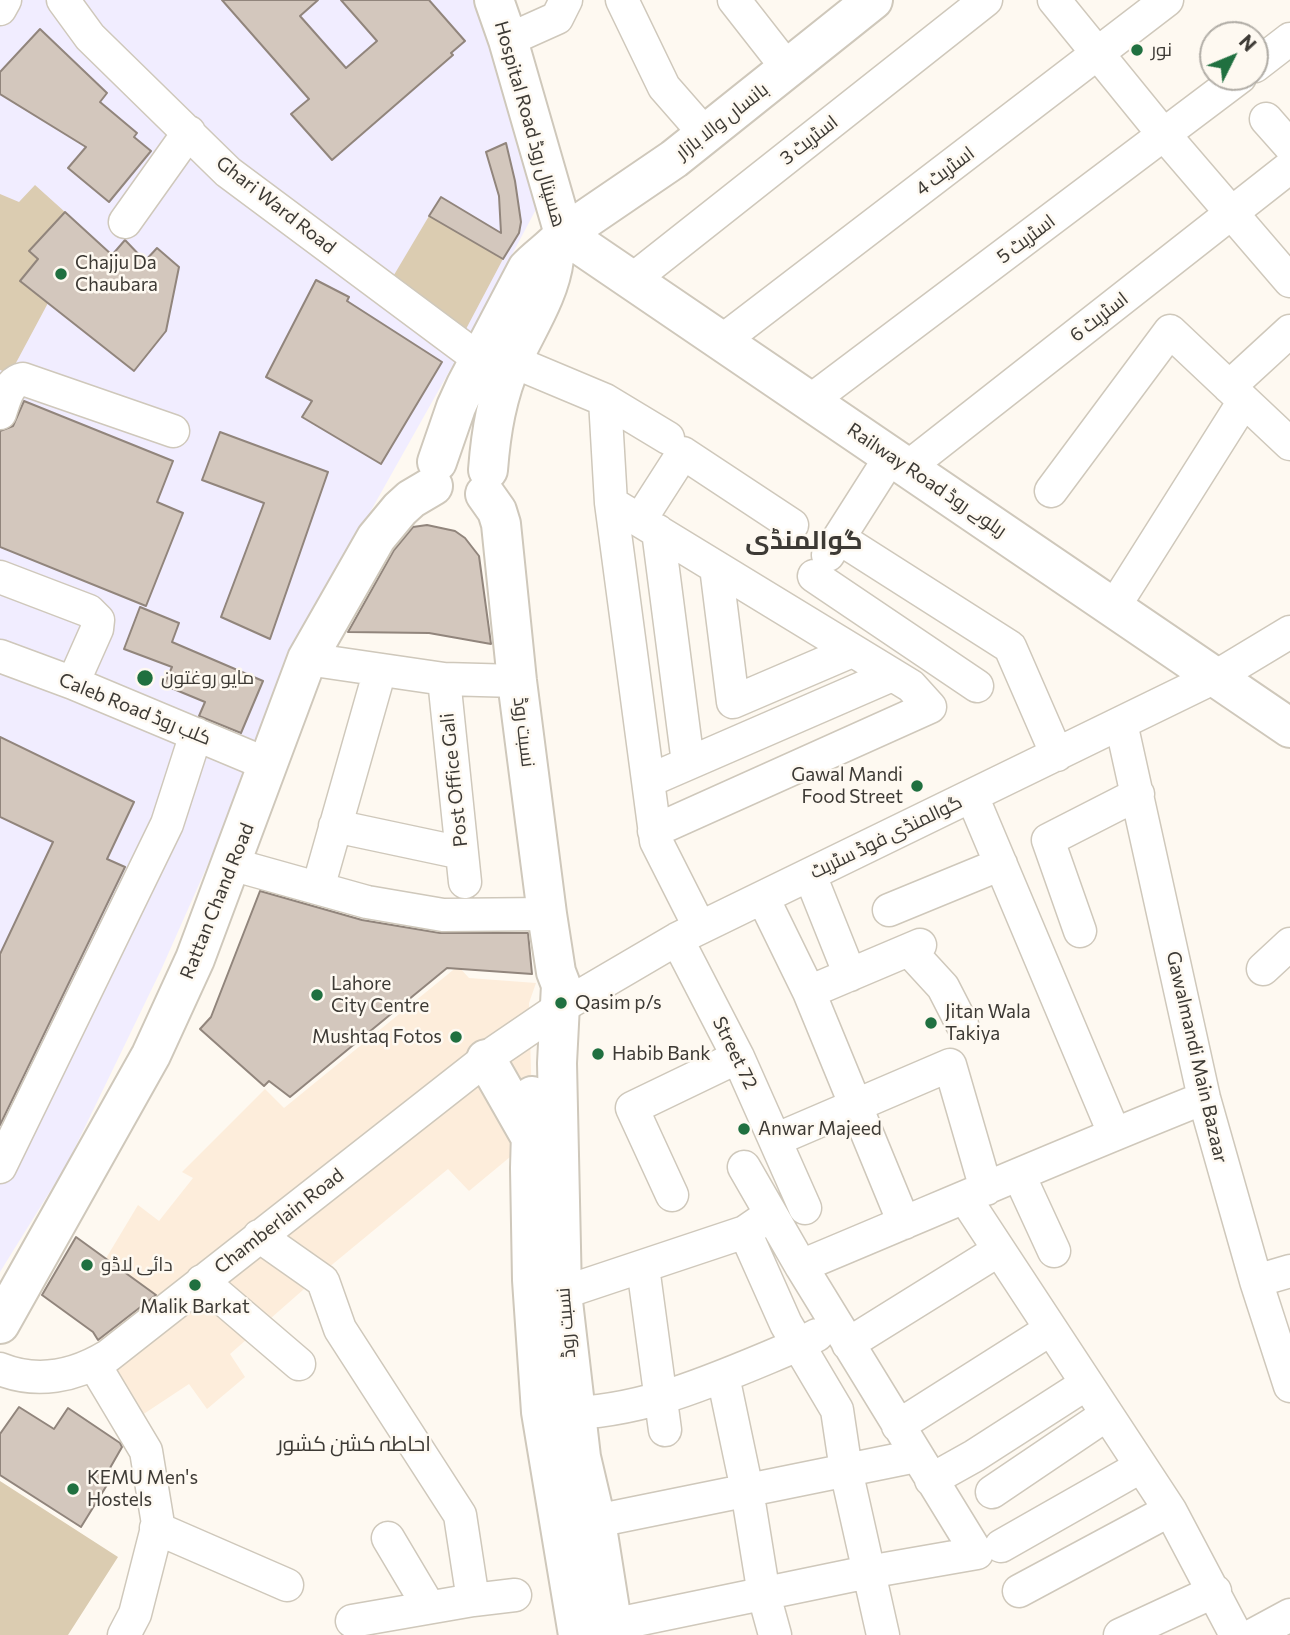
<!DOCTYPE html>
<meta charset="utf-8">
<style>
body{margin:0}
#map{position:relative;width:1290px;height:1635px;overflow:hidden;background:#fef9f1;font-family:Commissioner,sans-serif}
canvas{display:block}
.north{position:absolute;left:1199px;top:21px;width:70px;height:70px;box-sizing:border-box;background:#fef9f1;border:2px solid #b1ada6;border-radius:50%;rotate:47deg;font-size:19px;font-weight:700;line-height:28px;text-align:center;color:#3d3a35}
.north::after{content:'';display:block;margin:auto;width:24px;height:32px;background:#207040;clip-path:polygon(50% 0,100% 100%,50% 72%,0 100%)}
</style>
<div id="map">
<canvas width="1290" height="1635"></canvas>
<div class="north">N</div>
</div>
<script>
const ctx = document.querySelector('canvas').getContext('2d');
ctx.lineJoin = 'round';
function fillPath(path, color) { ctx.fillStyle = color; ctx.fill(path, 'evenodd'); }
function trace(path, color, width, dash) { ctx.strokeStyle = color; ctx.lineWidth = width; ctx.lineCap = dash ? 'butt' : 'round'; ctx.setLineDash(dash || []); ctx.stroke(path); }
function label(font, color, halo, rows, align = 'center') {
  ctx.font = font + ' Commissioner,Cairo,sans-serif'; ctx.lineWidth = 5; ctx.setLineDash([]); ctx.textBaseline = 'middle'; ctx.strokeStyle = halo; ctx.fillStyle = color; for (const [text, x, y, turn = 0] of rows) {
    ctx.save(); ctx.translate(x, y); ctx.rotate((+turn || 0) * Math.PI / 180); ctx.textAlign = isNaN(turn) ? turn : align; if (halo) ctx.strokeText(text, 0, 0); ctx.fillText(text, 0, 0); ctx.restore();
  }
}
fillPath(new Path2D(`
 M458 966 469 978 536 983 529 1003 533 1138 469 1191 448 1169 328 1268 230 1354 245 1377 207 1409 189 1384 130 1423 108 1356 93 1332 63 1307 102 1265 138 1205 159 1221 193 1178 182 1172 265 1089 284 1108Z`), '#fdeddb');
fillPath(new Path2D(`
 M0 0H476L542 198 463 347 342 562 161 970 67 1164 0 1272Z`), '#f1edff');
fillPath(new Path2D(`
 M35 185 65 212 29 251 38 259 20 281 48 303 10 374 0 370V194L19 202Z
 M429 216 503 259 466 329 391 280Z
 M0 1481 118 1557 68 1635H0Z`), '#dbccb1');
const building = new Path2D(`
 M222 0H318L300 16 346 68 377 41 341 0H429L465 41 451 53 453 55 332 160 291 114 309 99Z
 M40 29 107 93 100 102 137 133 134 137 151 151 109 202 68 168 86 147 0 94V72Z
 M506 143 515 181 521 222 519 233 503 259 429 216 441 197 501 233 499 196 486 152Z
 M65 212 112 255 125 240 145 261 157 248 179 267 166 331 134 371 20 281 38 259 29 251Z
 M316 280 349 297 347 301 442 362 381 464 302 417 312 401 266 377Z
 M24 401 173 461 157 502 183 513 146 606 0 547V431L13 426Z
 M220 432 328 472 270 639 221 617 264 503 202 480Z
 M427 525 455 531 465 538 479 556 491 644 429 633 348 632 394 550 413 527Z
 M140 607 179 623 172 642 263 681 241 733 199 716 205 702 164 685 172 667 124 649Z
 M0 737 134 802 107 859 125 867 0 1125V954L53 842 0 817Z
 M260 891 362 920 440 933H528L532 974 447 968 290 1097 269 1081 264 1086 200 1029 211 1017Z
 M76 1237 156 1295 98 1340 93 1332 42 1295Z
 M19 1407 54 1429 68 1408 120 1443 122 1447 110 1468 115 1472 81 1527 0 1475V1434Z`);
fillPath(building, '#d3c7bd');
trace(building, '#91857c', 2);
const minor = new Path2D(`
 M63 0 90 37 228 172 479 359
 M622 0 664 87 706 135
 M734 0 788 69
 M1054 0 1155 124 1290 281
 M0 9 5 0
 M508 40 557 18 566 0
 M1255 66 1290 39
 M1266 119 1290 146
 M125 222 189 132
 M632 280 986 0
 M722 341 1167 0
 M512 361 605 400 668 438
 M1229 387 1290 331
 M605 400 611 503 656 841 700 928
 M810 401 1240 77
 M0 413C5 399 8 382 23 379L173 431
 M908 467 1290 167
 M1051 491 1170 331 1290 444
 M611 503 911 686 930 707 654 831
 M640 520 683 453 792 525
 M658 531 688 763
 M839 538 1010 647 1057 755
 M828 555 891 456
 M716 567 733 702 852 651
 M814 576 977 686
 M0 577 89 611 98 620 97 629 73 683
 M1114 607 1244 401
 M0 656 73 683 269 765
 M307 659 444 679 517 681
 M444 679 465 882
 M1121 723 1204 1098 1256 1281 1290 1386
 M648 781 892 675
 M972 796 1114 1133
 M335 826 462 853
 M231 864 367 902 443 915 547 914
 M810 875 850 975
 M318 888 380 670
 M763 898 809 992 904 1223
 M889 910 1001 864
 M1080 931 1048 840 1138 794
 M677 939 738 1057 805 1208
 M909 950 943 987 962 1024
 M1263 969 1290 944
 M809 992 920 945
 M775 1140 950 1065 986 1189
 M0 1167 167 824 196 734
 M1019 1175 1054 1251
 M672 1195 632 1108 738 1057
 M965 1198 1170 1510 1236 1635
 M745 1232 786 1324 837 1410 846 1470 883 1635
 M259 1236 323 1281 340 1329 460 1515 473 1600
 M801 1266C935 1210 1069 1152 1204 1098
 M643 1267 665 1430
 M202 1281 299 1364
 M1256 1281 1290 1271
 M562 1293 745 1232 761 1221
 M848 1344 999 1250
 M94 1364 146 1451 158 1524 135 1614 124 1635
 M0 1369C37 1384 75 1376 108 1356L495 1052 561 1007 677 939 1217 676 1290 632
 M723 1376 747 1490 764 1595 775 1635
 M554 1413C640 1416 720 1377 798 1345L817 1335
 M898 1426 1051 1329
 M931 1480 974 1456 1086 1384
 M992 1492 1106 1415
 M596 1521 916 1456
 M156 1528 287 1585
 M388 1538 429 1607
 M1001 1546 1140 1467
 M1019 1591 1170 1510
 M352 1621 473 1600 515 1595
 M612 1625 868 1572 977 1553 801 1266 744 1167
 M1120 1635 1215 1591
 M1253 1635 1290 1615`);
const major = new Path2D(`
 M873 0 674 159 564 234 1290 728
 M437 462 456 407 466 385 527 269C539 256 553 248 564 234L508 40 494 0
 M488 470C491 431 497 395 513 359 527 328 550 294 554 259
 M485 494 497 511 501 524 517 681 547 914 556 972 561 985 557 1063 562 1293 581 1457 596 1521 614 1635
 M486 1059 531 1138
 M532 1096 530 1168 532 1280 541 1412 578 1635
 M0 1324 151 1055 195 959 307 659 376 538 400 509 411 499 433 486`);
trace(minor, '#cfc8bb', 35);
trace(major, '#cfc8bb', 42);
trace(minor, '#fff', 32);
trace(major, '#fff', 38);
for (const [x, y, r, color] of [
 [1137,50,7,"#207040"],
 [61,274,7,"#207040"],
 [145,678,9,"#207040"],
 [917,786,7,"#207040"],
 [317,995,7,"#207040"],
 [561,1003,7,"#207040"],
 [931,1023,7,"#207040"],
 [456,1037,7,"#207040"],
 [598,1054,7,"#207040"],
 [744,1129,7,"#207040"],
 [87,1265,7,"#207040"],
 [195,1285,7,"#207040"],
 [73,1489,7,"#207040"]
]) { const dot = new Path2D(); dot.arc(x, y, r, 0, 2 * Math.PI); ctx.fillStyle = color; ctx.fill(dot); trace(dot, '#fef9f1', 2.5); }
label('19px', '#3d3a35', '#fef9f1', [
 ["نور",1151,50],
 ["Chajju Da",75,263],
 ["Chaubara",75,285],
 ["مایو روغتون",161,678],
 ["Gawal Mandi",903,775,"right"],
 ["Food Street",903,797,"right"],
 ["Lahore",331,984],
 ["City Centre",331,1006],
 ["Qasim p/s",575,1003],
 ["Jitan Wala",945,1012],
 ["Takiya",945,1034],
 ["Mushtaq Fotos",442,1037,"right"],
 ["Habib Bank",612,1054],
 ["Anwar Majeed",758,1129],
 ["دائی لاڈو",101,1265],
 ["Malik Barkat",195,1307,"center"],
 ["KEMU Men's",87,1478],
 ["Hostels",87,1500]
], 'left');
label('19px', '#3d3a35', '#fef9f1', [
 ["بانساں والا بازار",722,121,-38],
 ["Hospital Road ھسپتال روڈ",530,124,74],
 ["اسٹریٹ 3",809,140,-38],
 ["اسٹریٹ 4",945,171,-37],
 ["Ghari Ward Road",276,205,38],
 ["اسٹریٹ 5",1026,239,-37],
 ["اسٹریٹ 6",1099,317,-38],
 ["Railway Road ریلوے روڈ",927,480,34],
 ["Caleb Road کلب روڈ",135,709,22],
 ["نسبت روڈ",524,732,83],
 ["Post Office Gali",454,780,-96],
 ["گوالمنڈی فوڈ سٹریٹ",886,837,-26],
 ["Rattan Chand Road",217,901,-68],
 ["Street 72",735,1053,64],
 ["Gawalmandi Main Bazaar",1197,1057,77],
 ["Chamberlain Road",279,1221,-38],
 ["نسبت روڈ",566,1323,-95]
]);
label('21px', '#3d3a35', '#fef9f1', [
 ["احاطہ کشن کشور",354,1444]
]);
label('bold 26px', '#3d3a35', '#fef9f1', [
 ["گوالمنڈی",804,540]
]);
</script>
